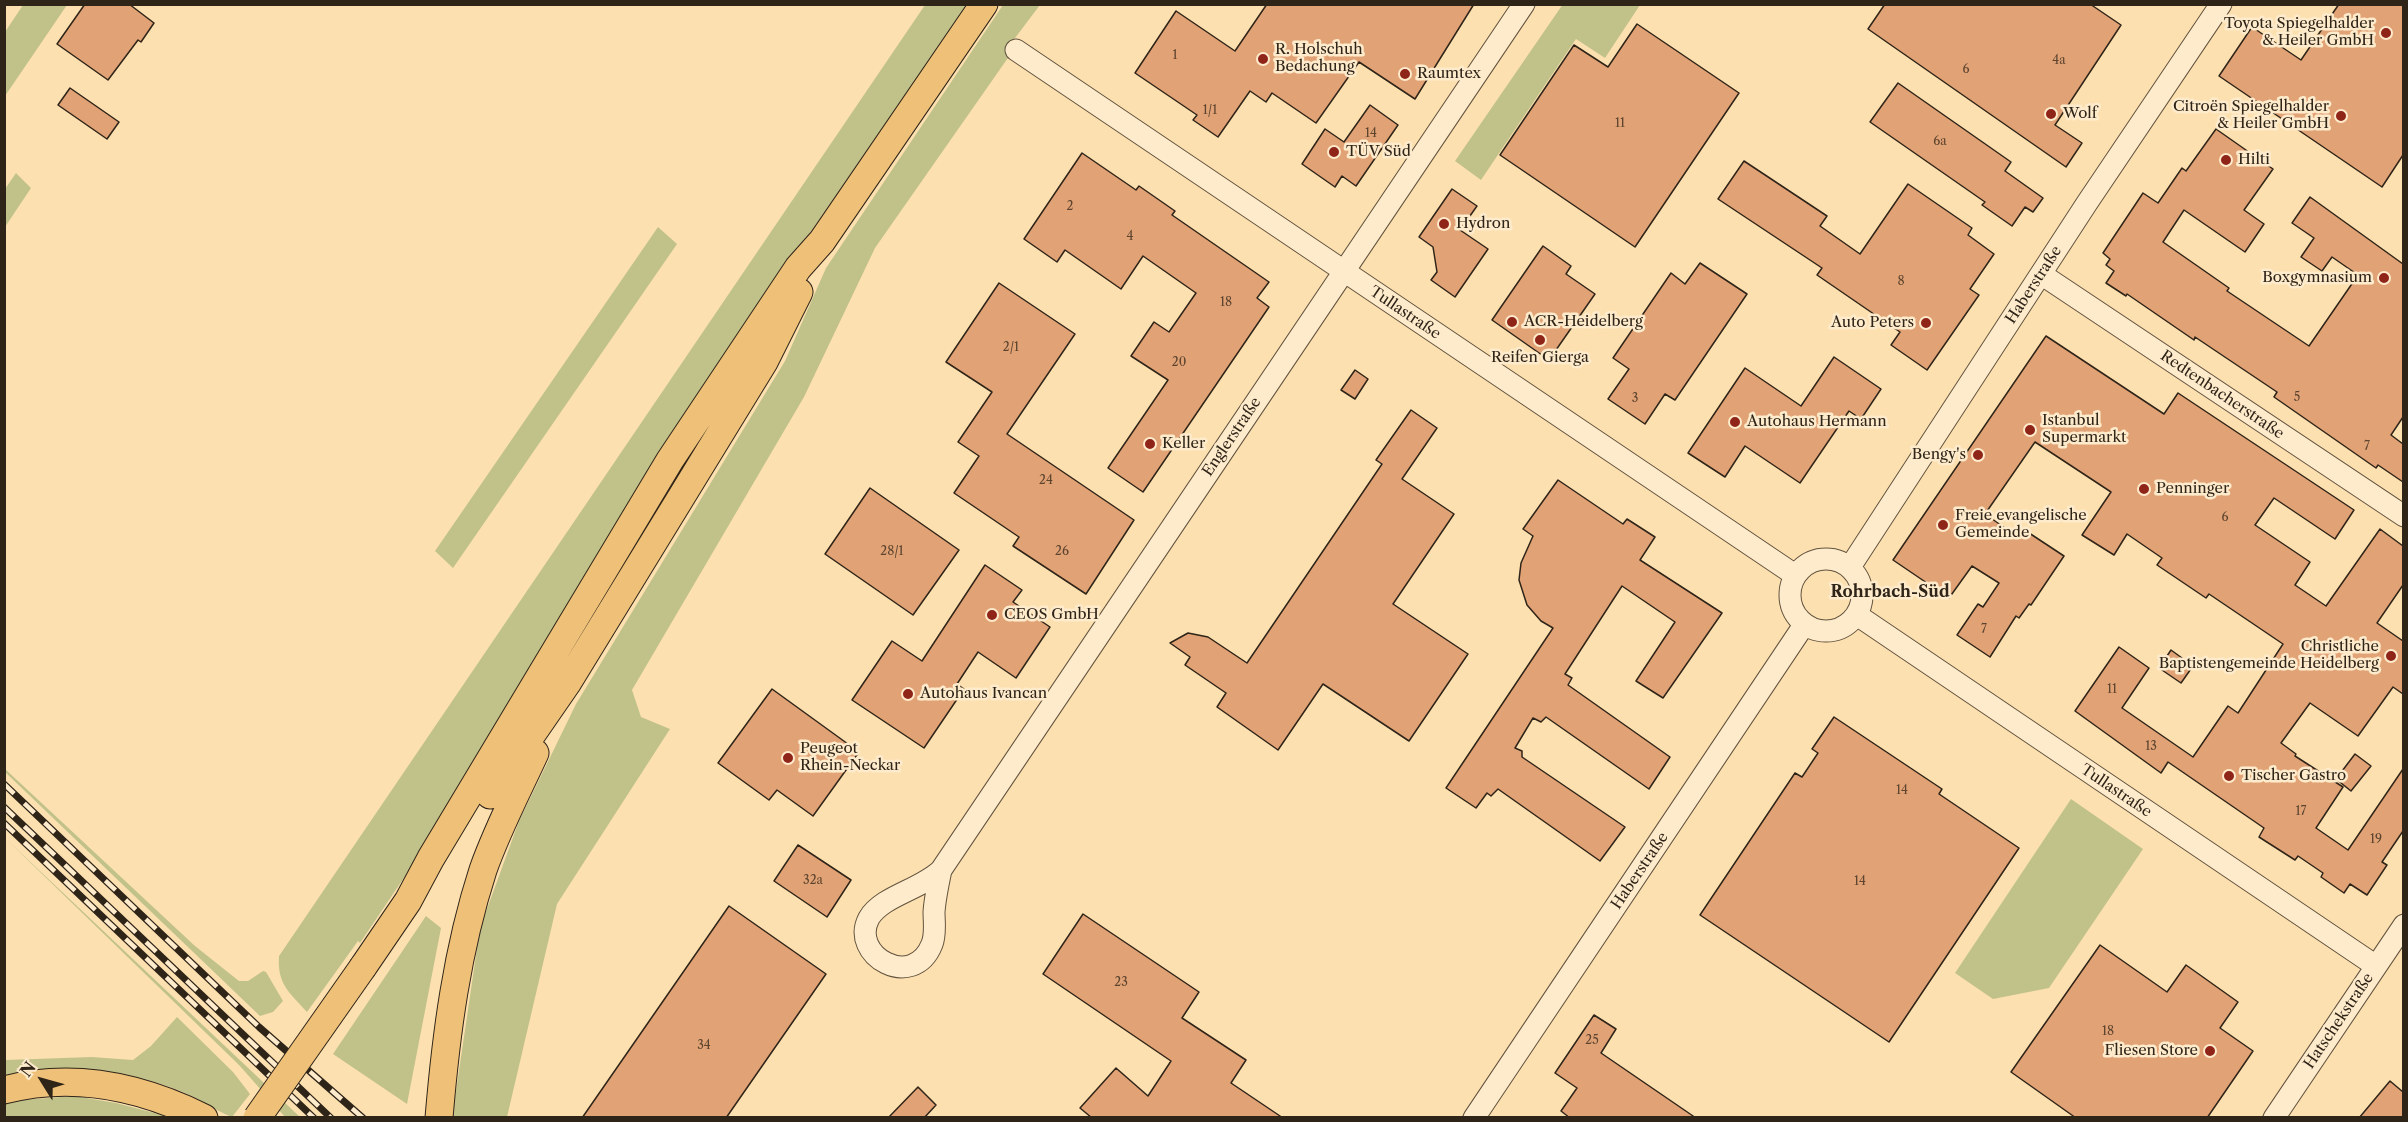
<!DOCTYPE html>
<meta charset="utf-8">
<style>
body{margin:0}
#map{position:relative;width:2408px;height:1122px;overflow:hidden;background:#fde0b0;font-family:"Libre Caslon Text",serif}
canvas{display:block}
.frame{position:absolute;inset:0;border:6px solid #2f2418;pointer-events:none}
.north{position:absolute;left:12px;top:1050px;width:60px;height:60px;-webkit-text-stroke:4px #feebcc;paint-order:stroke;rotate:307deg;font-size:16px;font-weight:700;line-height:24px;text-align:center;color:#2f2418}
.north::after{content:'';display:block;margin:auto;width:21px;height:27px;background:#2f2418;clip-path:polygon(50% 0,100% 100%,50% 72%,0 100%)}
</style>
<div id="map">
<canvas width="2408" height="1122"></canvas>
<div class="frame"></div>
<div class="north">N</div>
</div>
<script>
const ctx = document.querySelector('canvas').getContext('2d');
ctx.lineJoin = 'round';
function fillPath(path, color) { ctx.fillStyle = color; ctx.fill(path, 'evenodd'); }
function trace(path, color, width, dash) { ctx.strokeStyle = color; ctx.lineWidth = width; ctx.lineCap = dash ? 'butt' : 'round'; ctx.setLineDash(dash || []); ctx.stroke(path); }
function label(font, color, halo, rows, align = 'center') {
  ctx.font = font + ' "Libre Caslon Text",serif'; ctx.lineWidth = 5; ctx.setLineDash([]); ctx.textBaseline = 'middle'; ctx.strokeStyle = halo; ctx.fillStyle = color; for (const [text, x, y, turn = 0] of rows) {
    ctx.save(); ctx.translate(x, y); ctx.rotate((+turn || 0) * Math.PI / 180); ctx.textAlign = isNaN(turn) ? turn : align; if (halo) ctx.strokeText(text, 0, 0); ctx.fillText(text, 0, 0); ctx.restore();
  }
}
fillPath(new Path2D(`
 M1563 4 1640 5 1605 58 1576 39 1481 180 1455 161Z
 M23 5H67L5 96V32Z
 M925 5H967L694 401 418 857 360 943 358 941 307 1012C289 992 277 984 279 956Z
 M1003 5H1040L1012 42 1010 55 875 248 804 397 632 690 641 717 670 729 557 904 507 1117 452 1118 480 928 519 821 576 704 785 361 826 268Z
 M16 173 31 188 5 227V189Z
 M658 227 677 244 453 568 435 551Z
 M4 768 195 946 239 981H248L263 971 266 972 283 1001 273 1012 260 1016 5 772Z
 M2071 799 2143 849 2049 988 1993 999 1955 973Z
 M4 837 300 1117H285L239 1065Z
 M426 916 441 928 407 1104 333 1054Z
 M177 1017 233 1072 250 1094 232 1117C213 1110 197 1097 178 1090 115 1066 69 1068 5 1078V1060L92 1057 133 1060 151 1046Z
 M74 1096 116 1103 170 1117H5L4 1104 23 1100Z`), '#c1c28a');
const building = new Path2D(`
 M85 4H129L154 23 141 42 138 40 108 80 57 44Z
 M1267 4H1474L1415 99 1359 62 1316 123 1272 93 1266 102 1250 91 1218 137 1193 120 1197 115 1135 73 1176 11 1235 51Z
 M1885 4H2090L2121 25 2055 125 2082 143 2066 167 1868 29Z
 M2339 4H2403V155L2382 187 2219 76 2252 27 2301 60Z
 M1637 24 1739 93 1635 247 1500 155 1574 45 1608 67Z
 M1898 83 2011 162 2005 171 2043 198 2033 212 2025 207 2012 226 1982 205 1985 202 1870 122Z
 M70 88 119 122 107 139 58 105Z
 M1370 105 1398 125 1356 186 1342 176 1335 187 1302 164 1325 129 1344 142Z
 M2216 129 2273 169 2244 210 2264 224 2245 252 2184 210 2163 242 2229 288 2227 291 2309 346 2358 275 2332 257 2322 271 2301 257 2314 238 2292 223 2310 197 2403 264V417L2391 435 2403 444V482L2378 465 2376 468 2274 397 2277 392 2195 337 2194 340 2127 294 2126 296 2106 283 2114 271 2106 265 2110 259 2103 253 2143 193 2158 203 2182 168 2186 171Z
 M1082 153 1136 190 1139 186 1175 211 1172 215 1269 282 1257 298 1269 307 1143 492 1108 468 1168 380 1131 356 1154 322 1169 332 1196 293 1143 256 1121 289 1065 250 1057 262 1024 239Z
 M1744 161 1827 216 1820 226 1860 254 1908 184 1972 228 1968 235 1994 254 1970 289 1979 295 1927 370 1891 345 1900 332 1817 275 1822 268 1718 199Z
 M1452 189 1477 206 1460 230 1488 249 1455 297 1431 280 1437 272 1433 247 1419 237Z
 M1543 246 1571 266 1566 274 1595 294 1549 360 1492 320Z
 M1700 263 1747 294 1675 400 1665 394 1645 424 1608 399 1629 369 1613 358 1671 273 1685 284Z
 M999 283 1075 334 1007 434 1134 520 1086 594 1013 546 1019 537 954 493 979 456 958 442 992 392 946 362Z
 M2046 336 2164 414 2178 393 2354 510 2335 539 2274 498 2255 525 2310 562 2295 585 2326 606 2380 529 2403 546V585L2377 623 2403 641V694L2393 687 2358 736 2310 703 2281 743 2296 754 2295 756 2343 787 2316 828 2348 850 2403 769V831L2382 862 2387 865 2367 895 2350 884 2344 893 2321 877 2323 873 2298 856 2295 860 2259 837 2264 828 2168 762 2161 773 2075 711 2119 647 2149 668 2122 708 2193 757 2228 706 2238 713 2283 644 2209 594 2206 598 2157 565 2162 558 2127 534 2114 555 2082 535 2111 492 2035 442 1985 514 2018 537 2023 529 2064 556 2031 605 2029 604 2019 618 2016 616 1990 657 1957 635 1978 604 1983 607 1999 583 1972 566 1949 598 1893 560Z
 M1834 357 1881 389 1861 419 1849 411 1800 483 1745 446 1725 477 1688 453 1745 368 1801 406Z
 M1355 370 1368 379 1355 399 1341 390Z
 M1411 410 1437 428 1402 479 1454 514 1393 604 1468 654 1409 741 1323 684 1278 750 1217 707 1226 693 1185 665 1190 657 1170 643 1188 633 1208 637 1247 663 1382 464 1376 460Z
 M1558 480 1623 524 1627 519 1655 537 1640 560 1722 613 1663 698 1636 681 1675 622 1622 586 1565 674 1572 678 1568 685 1670 757 1649 789 1546 717 1541 722 1533 718 1515 748 1522 751V757L1625 827 1600 861 1498 789 1491 796 1487 793 1476 808 1446 788 1553 628 1541 621 1527 605 1519 580 1521 563 1533 536 1523 529Z
 M870 488 959 550 913 615 825 554Z
 M985 565 1022 590 1013 602 1050 627 1016 678 978 652 957 684 964 689 924 748 852 700 892 641 922 661Z
 M2171 650 2193 666 2181 683 2159 668Z
 M772 689 859 752 813 816 777 790 769 800 718 763Z
 M1834 717 1942 789 1939 794 2019 848 1889 1042 1700 915 1795 773 1802 777 1818 753 1812 749Z
 M2355 754 2371 766 2351 791 2336 779Z
 M798 845 851 880 827 917 774 881Z
 M729 906 826 974 726 1118H582Z
 M1083 914 1199 992 1182 1018 1246 1060 1231 1083 1283 1118H1092L1080 1108 1116 1068 1148 1096 1171 1061 1043 974Z
 M2100 945 2167 992 2186 965 2238 1002 2220 1028 2253 1051 2207 1118H2076L2011 1072Z
 M1594 1015 1616 1029 1601 1053 1696 1118H1570L1561 1111 1577 1088 1555 1073Z
 M2390 1081 2403 1092V1118H2359Z
 M918 1087 936 1105 924 1118H888Z`);
fillPath(building, '#e1a275');
trace(building, '#2f2418', 1.5);
const minor = new Path2D(`
 M1016 50 1795 575
 M2041 274 2404 516
 M1790 595a36 36 0 1 1 72 0a36 36 0 1 1-72 0Z
 M1850 567 2087 203 2221 4
 M1857 615 2376 966
 M941 870C938 884 935 898 934 912 934 922 936 934 932 944 913 992 849 955 869 918 882 896 920 890 941 870L1524 4
 M1474 1118 1804 625
 M2274 1118 2404 925`);
const major = new Path2D(`
 M490 795 568 682 764 362 799 292
 M363 967 408 901 431 858 670 460 798 268 822 241 984 4
 M4 1090C73 1072 142 1087 204 1118
 M439 1118C446 1034 457 950 483 870 497 830 517 792 535 753`);
trace(minor, '#62533e', 23);
trace(major, '#2f2418', 29);
trace(minor, '#feebcc', 21);
trace(major, '#eec078', 27);
const rail = new Path2D(`
 M4 784 259 1027 363 1118
 M4 807 331 1118
 M4 823 314 1118`);
trace(rail, '#2f2418', 7);
trace(rail, '#feebcc', 4.5, [14]);
const majorBridge = new Path2D(`
 M257 1118 363 967`);
trace(majorBridge, '#2f2418', 29, []);
trace(majorBridge, '#eec078', 27);
for (const [x, y, r, color] of [
 [2386,33,6,"#8f2418"],
 [1263,59,6,"#8f2418"],
 [1405,74,6,"#8f2418"],
 [2051,114,6,"#8f2418"],
 [2341,116,6,"#8f2418"],
 [1334,152,6,"#8f2418"],
 [2226,160,6,"#8f2418"],
 [1444,224,6,"#8f2418"],
 [2384,278,6,"#8f2418"],
 [1512,322,6,"#8f2418"],
 [1926,323,6,"#8f2418"],
 [1540,340,6,"#8f2418"],
 [1735,422,6,"#8f2418"],
 [2030,430,6,"#8f2418"],
 [1150,444,6,"#8f2418"],
 [1978,455,6,"#8f2418"],
 [2144,489,6,"#8f2418"],
 [1943,525,6,"#8f2418"],
 [992,615,6,"#8f2418"],
 [2391,656,6,"#8f2418"],
 [908,694,6,"#8f2418"],
 [788,758,6,"#8f2418"],
 [2229,776,6,"#8f2418"],
 [2210,1051,6,"#8f2418"]
]) { const dot = new Path2D(); dot.arc(x, y, r, 0, 2 * Math.PI); ctx.fillStyle = color; ctx.fill(dot); trace(dot, '#feebcc', 2); }
label('12px', '#5c442f', null, [
 ["1",1175,56],
 ["4a",2059,61],
 ["6",1966,70],
 ["1/1",1210,111],
 ["11",1620,124],
 ["14",1371,134],
 ["6a",1940,142],
 ["2",1070,207],
 ["4",1130,237],
 ["8",1901,282],
 ["18",1226,303],
 ["2/1",1011,348],
 ["20",1179,363],
 ["5",2297,398],
 ["3",1635,399],
 ["7",2367,447],
 ["24",1046,481],
 ["6",2225,518],
 ["28/1",892,552],
 ["26",1062,552],
 ["7",1984,630],
 ["11",2112,690],
 ["13",2151,747],
 ["14",1902,791],
 ["17",2301,812],
 ["19",2376,840],
 ["32a",813,881],
 ["14",1860,882],
 ["23",1121,983],
 ["18",2108,1032],
 ["25",1592,1041],
 ["34",704,1046]
]);
label('15px', '#2f2418', '#feebcc', [
 ["Toyota Spiegelhalder",2374,24,"right"],
 ["& Heiler GmbH",2374,41,"right"],
 ["R. Holschuh",1275,50],
 ["Bedachung",1275,67],
 ["Raumtex",1417,74],
 ["Citroën Spiegelhalder",2329,107,"right"],
 ["& Heiler GmbH",2329,124,"right"],
 ["Wolf",2063,114],
 ["TÜV Süd",1346,152],
 ["Hilti",2238,160],
 ["Hydron",1456,224],
 ["Boxgymnasium",2372,278,"right"],
 ["ACR-Heidelberg",1524,322],
 ["Auto Peters",1914,323,"right"],
 ["Reifen Gierga",1540,358,"center"],
 ["Istanbul",2042,421],
 ["Supermarkt",2042,438],
 ["Autohaus Hermann",1747,422],
 ["Keller",1162,444],
 ["Bengy's",1966,455,"right"],
 ["Penninger",2156,489],
 ["Freie evangelische",1955,516],
 ["Gemeinde",1955,533],
 ["CEOS GmbH",1004,615],
 ["Christliche",2379,647,"right"],
 ["Baptistengemeinde Heidelberg",2379,664,"right"],
 ["Autohaus Ivancan",920,694],
 ["Peugeot",800,749],
 ["Rhein-Neckar",800,766],
 ["Tischer Gastro",2241,776],
 ["Fliesen Store",2198,1051,"right"]
], 'left');
label('15px', '#2f2418', '#feebcc', [
 ["Haberstraße",2034,285,-57],
 ["Tullastraße",1405,313,34],
 ["Redtenbacherstraße",2222,395,34],
 ["Englerstraße",1232,437,-56],
 ["Tullastraße",2116,791,34],
 ["Haberstraße",1640,871,-56],
 ["Hatschekstraße",2339,1021,-56]
]);
label('bold 16px', '#2f2418', '#feebcc', [
 ["Rohrbach-Süd",1890,592]
]);
</script>
